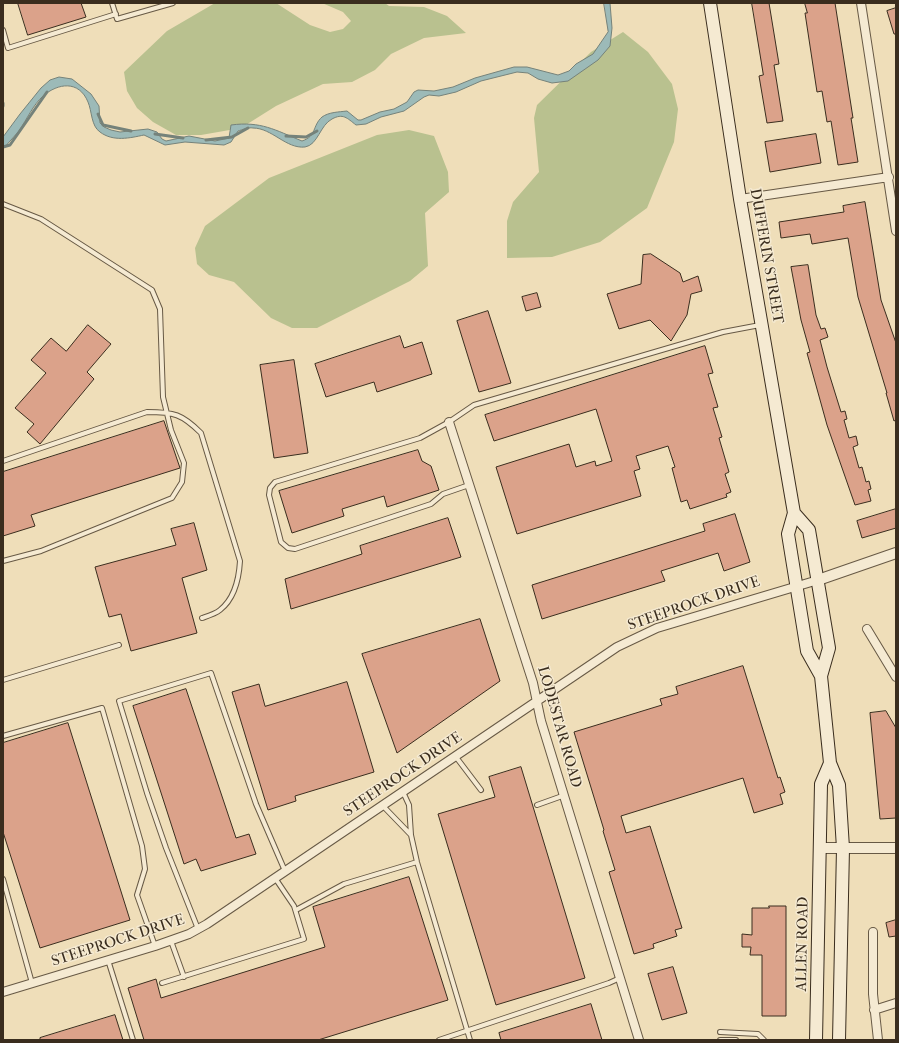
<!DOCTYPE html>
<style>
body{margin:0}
#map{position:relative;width:899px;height:1043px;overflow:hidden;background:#efdeb9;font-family:"IM FELL French Canon",serif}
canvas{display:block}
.frame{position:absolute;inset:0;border:4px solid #3a2d1e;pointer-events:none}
</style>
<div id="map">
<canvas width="899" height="1043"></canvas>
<div class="frame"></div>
</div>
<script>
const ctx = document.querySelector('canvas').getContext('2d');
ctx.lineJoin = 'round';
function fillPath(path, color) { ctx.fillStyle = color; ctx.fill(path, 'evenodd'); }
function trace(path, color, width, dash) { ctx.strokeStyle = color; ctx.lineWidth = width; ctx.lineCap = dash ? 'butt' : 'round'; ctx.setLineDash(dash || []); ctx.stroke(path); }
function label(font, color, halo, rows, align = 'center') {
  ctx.font = font + ' "IM FELL French Canon",serif'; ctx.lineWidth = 3; ctx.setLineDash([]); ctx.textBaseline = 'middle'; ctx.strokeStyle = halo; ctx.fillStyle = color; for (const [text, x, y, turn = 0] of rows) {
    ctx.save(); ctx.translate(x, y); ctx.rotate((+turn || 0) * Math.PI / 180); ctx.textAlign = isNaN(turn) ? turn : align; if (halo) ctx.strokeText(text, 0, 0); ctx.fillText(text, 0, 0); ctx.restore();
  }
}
fillPath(new Path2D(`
 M215 3H276L310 25 330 32 343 29 351 21 343 12 322 3H385L389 6 424 7 447 16 466 33 424 38 391 54 375 70 352 82 323 84 276 106 241 128 201 135H176L153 122 137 108 127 91 124 72 167 31Z
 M623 32 648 52 672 84 678 109 674 142 647 208 600 242 552 257 507 258V221L513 202 539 172 534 118 537 105 591 52Z
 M409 130 434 136 448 172 449 192 425 213 428 266 410 281 317 328H292L271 318 234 282 209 275 197 264 195 248 205 226 269 178 377 135Z`), '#b9c18f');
const water = new Path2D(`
 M604 3H610L612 28 610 46 598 60 568 81 552 83 538 79 528 73 517 72 481 81 456 92 439 96 429 95 424 97 404 111 381 117 366 124 356 125C347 118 343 113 332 119 320 125 318 145 305 147 286 149 272 128 253 128 248 127 242 130 238 131L231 142 224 145 185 142 165 145 144 135C130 138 113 142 100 132 91 126 92 111 88 102 79 80 58 83 43 96 33 105 27 119 19 131 14 137 8 143 3 149V137L20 114 41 88 50 80 59 77 72 79 91 94 99 106 100 123 104 127 111 130 120 132 148 129 157 132 162 139 166 141 189 136 215 141 229 138 231 125C261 121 275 130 302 141 317 136 312 126 322 117 329 112 339 112 347 111L358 120H361L380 112 394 109 407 102 414 92 418 90 434 91 453 87 475 78 514 67H527L558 75 569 71 576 64 593 54 608 32Z`);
fillPath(water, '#9cbab8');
trace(water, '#75827a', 1);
trace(new Path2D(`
 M3 103V106
 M98 114 103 125 131 131
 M155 134 183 138
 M286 136 306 137 317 131
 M206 140 232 137 248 128
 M3 147 10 145 47 92`), '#75827a', 3);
const building = new Path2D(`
 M18 3H81L86 17 28 35Z
 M752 3H769L779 64 774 65 783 121 767 123 759 76 763 75Z
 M805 3H835L853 118H851L858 162 838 165 831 121 827 122 822 91 817 92 805 13H807Z
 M896 8V34H894L887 11Z
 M816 134 821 163 770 172 765 142Z
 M865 202 881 300 896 343V420L894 421 886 393H887L858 297 848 238 812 244 810 234 781 238 779 222 844 212 843 206Z
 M651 254 680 273 683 282 698 276 702 291 691 294 687 315 671 341 650 320 619 329 607 294 641 284 643 255Z
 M808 265 816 315 821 329 825 328 828 337 820 340 827 367 841 412 845 411 847 419 844 420 849 438 856 436 858 445 853 447 859 468 862 467 866 482 869 481 871 489 868 490 871 501 855 505 827 425 807 353 810 352 801 320 791 267Z
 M537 293 541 307 526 311 522 297Z
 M488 311 511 383 479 392 457 321Z
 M88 325 111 344 87 372 94 379 40 444 27 432 34 424 15 408 46 373 31 360 51 338 66 351Z
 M400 336 404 348 422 342 432 374 377 392 374 382 326 397 315 364Z
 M705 346 713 373 708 374 718 407 713 408 722 437 719 438 729 472 725 474 731 492 726 494 727 497 690 509 687 500 681 502 672 468 675 467 668 446 636 456 640 469 634 471 641 496 517 534 496 467 569 444 576 467 595 461 596 466 612 461 596 409 494 441 485 415Z
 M294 360 308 453 274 458 260 365Z
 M164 421 180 468 31 515 35 526 3 536V472Z
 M418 450 422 461 431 466 439 490 387 507 384 496 342 509 344 516 292 533 279 491Z
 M896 509V528L862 538 857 521Z
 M735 514 750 562 724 571 718 553 661 571 665 581 542 619 532 585 705 531 703 524Z
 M448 518 461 557 291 609 285 579 362 554 360 546Z
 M194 523 207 570 182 578 197 633 131 651 121 614 109 617 95 567 176 545 171 529Z
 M480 619 500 681 397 753 362 654Z
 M743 666 778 778 780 777 785 792 780 794 783 804 754 813 743 778 621 816 626 833 650 826 682 928 675 930 677 936 653 944 654 948 634 954 609 872 615 870 603 831 604 830 574 732 662 705 660 699 678 694 676 687Z
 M347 682 374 772 295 796 296 801 268 810 232 692 259 684 265 706Z
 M186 689 236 838 249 834 256 854 201 871 196 859 184 864 133 706Z
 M886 711 896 728V818L880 819 870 713Z
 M68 723 130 920 40 948 3 832V743Z
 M521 767 585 978 496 1005 438 814 495 797 489 777Z
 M409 877 448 1000 318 1040H144L128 988 156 979 161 998 325 947 313 907Z
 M769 906H786V1016H762V955H750L751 947H742V934L752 935V908H769Z
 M896 920V936L889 937 886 923Z
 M673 967 687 1013 662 1020 648 974Z
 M591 1004 602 1040H501L499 1033Z
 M115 1015 123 1040H40V1038Z`);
fillPath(building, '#dba28a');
trace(building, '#3a2d1e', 1);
const service = new Path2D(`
 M112 3 117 19 173 3
 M3 30 8 48 116 14
 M3 204 41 219 152 290 160 309 163 397 171 430 184 463 182 482 172 498 41 551 3 561
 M3 461 147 412C174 412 182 414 201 433L240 561C239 578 234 599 220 610 215 614 208 616 202 618
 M469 485 443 494 431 504 295 549 288 548 281 542 269 495 270 488 275 482 420 438 449 422 474 405 723 332 760 325
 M3 680 119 645
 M3 736 102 708 142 846 145 869 137 895 155 946
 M456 757 481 790
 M537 805 565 795
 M383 806 411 835 409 805 403 792
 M411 835 417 862 470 1040
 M3 879 32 983
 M296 910 344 884 417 862
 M198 929 166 848 147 793 119 701 211 673 256 804 285 871
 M171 941 184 977
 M108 960 133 1040
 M162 983 304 939 294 906 275 878
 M720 1032 758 1034 764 1040
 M439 1040 609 983 620 978
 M720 1040H736`);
const minor = new Path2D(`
 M861 3 896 231
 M740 199 889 177
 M449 422 533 683 541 721 639 1040
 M867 629 896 677
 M873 932V994L878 1040
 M3 992 155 946 189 934 207 924 617 647 657 628 818 580
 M874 1010 896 1003`);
const tertiary = new Path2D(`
 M818 580 896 553
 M820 848H896`);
const secondary = new Path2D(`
 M710 3 740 199 794 513 788 534 807 651 821 676
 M794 513 809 530 829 648 821 676 830 763 839 785 843 848 839 1040
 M816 1040 821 784 830 763`);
trace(service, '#675945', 6);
trace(minor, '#675945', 10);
trace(tertiary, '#675945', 12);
trace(secondary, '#3a2d1e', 14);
trace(service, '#f5ead2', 4);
trace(minor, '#f5ead2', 8);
trace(tertiary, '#f5ead2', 10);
trace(secondary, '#f5ead2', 12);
label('15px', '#3a2d1e', '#f5ead2', [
 ["DUFFERIN STREET",766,256,80],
 ["STEEPROCK DRIVE",694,604,-19],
 ["LODESTAR ROAD",559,727,74],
 ["STEEPROCK DRIVE",403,775,-34],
 ["STEEPROCK DRIVE",118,941,-18],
 ["ALLEN ROAD",803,944,-89]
]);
</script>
